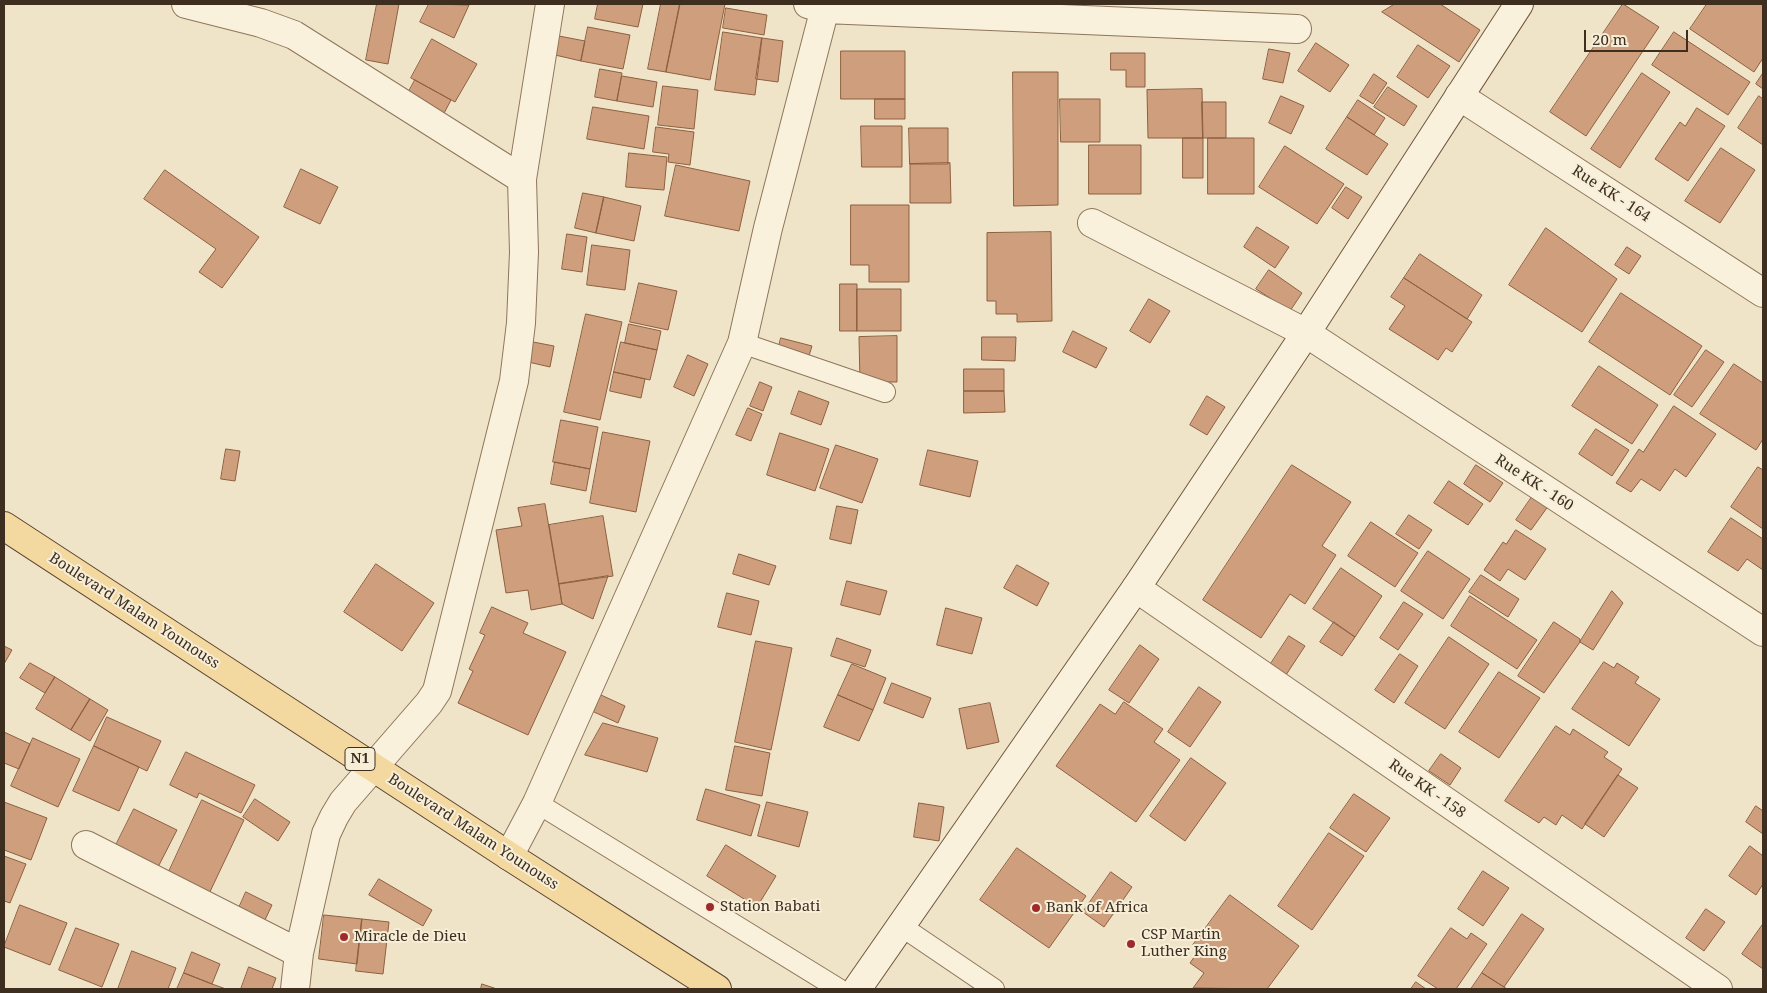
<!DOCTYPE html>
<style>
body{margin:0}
#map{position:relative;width:1767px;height:993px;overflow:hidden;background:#f0e4c8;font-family:"Noto Serif",serif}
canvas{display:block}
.frame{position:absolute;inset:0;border:5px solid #3d2e20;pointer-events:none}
.scale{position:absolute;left:1584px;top:30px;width:104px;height:22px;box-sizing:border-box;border:2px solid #3d2e20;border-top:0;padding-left:6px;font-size:15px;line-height:18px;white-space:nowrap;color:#3d2e20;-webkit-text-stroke:4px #f7eed8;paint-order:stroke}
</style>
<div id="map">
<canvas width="1767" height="993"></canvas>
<div class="frame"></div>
<div class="scale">20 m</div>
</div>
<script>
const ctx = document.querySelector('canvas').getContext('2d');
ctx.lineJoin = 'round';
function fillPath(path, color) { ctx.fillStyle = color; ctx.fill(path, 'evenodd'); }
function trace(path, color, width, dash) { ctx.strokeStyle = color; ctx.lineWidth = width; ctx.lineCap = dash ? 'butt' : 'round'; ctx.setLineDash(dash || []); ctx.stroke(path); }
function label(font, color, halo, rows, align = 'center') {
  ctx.font = font + ' "Noto Serif",serif'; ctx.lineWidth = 4; ctx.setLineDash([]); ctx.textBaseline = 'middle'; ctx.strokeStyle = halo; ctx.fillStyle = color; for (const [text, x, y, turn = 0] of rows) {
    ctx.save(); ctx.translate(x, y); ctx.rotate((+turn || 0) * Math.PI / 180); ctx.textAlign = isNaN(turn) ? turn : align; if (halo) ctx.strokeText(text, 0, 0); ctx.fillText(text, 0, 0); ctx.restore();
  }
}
const building = new Path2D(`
 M377 4H399L388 64 366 60Z
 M429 4 469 5 454 38 420 22Z
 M598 4H643L638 27 595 19Z
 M661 4H680L666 72 648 69Z
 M680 4H725L710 80 666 72Z
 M1395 4H1440L1480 30 1459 62 1382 12Z
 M1623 4 1659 27 1586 136 1550 112Z
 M1707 4H1763V58L1754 72 1690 29Z
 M726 8 767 15 764 35 723 28Z
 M588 27 630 35 623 69 581 61Z
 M723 32 762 38 755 95 715 90Z
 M1674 32 1750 82 1728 115 1652 65Z
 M559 36 585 41 581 61 555 55Z
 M762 38 783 41 778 82 756 79Z
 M432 39 477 64 455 102 411 78Z
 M1316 43 1349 65 1330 92 1298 71Z
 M1418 45 1450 66 1428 98 1397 77Z
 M1269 49 1290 53 1283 83 1263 79Z
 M841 51H905V99H841Z
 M1111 53H1145V87H1126V70H1111Z
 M600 69 622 73 617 101 595 97Z
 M1013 72H1058V205L1014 206Z
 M1642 73 1670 92 1620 168 1591 149Z
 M1763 73V89L1756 84Z
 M1374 74 1387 83 1373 104 1360 96Z
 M622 76 657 82 653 107 617 101Z
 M415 80 451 100 441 119 405 99Z
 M663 86 698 90 694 129 658 125Z
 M1388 87 1417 106 1404 126 1374 107Z
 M1202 89 1203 138H1148L1147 90Z
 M1281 96 1304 106 1291 134 1269 123Z
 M1759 96 1763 99V145L1738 128Z
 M875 99H905V119H875Z
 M1060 99H1100V142H1061Z
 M1358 100 1385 118 1374 135 1347 117Z
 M1202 102H1226V138H1203Z
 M593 107 649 116 644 149 587 139Z
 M1697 108 1725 126 1688 181 1655 159 1680 122 1685 126Z
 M1347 117 1388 144 1367 175 1326 149Z
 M861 126H902V167H862Z
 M656 127 694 132 690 165 668 162 669 154 653 152Z
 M909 128H948V164H910Z
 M1183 138H1203V178H1183Z
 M1208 138H1254V194H1208Z
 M1089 145H1141V194H1089Z
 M1285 146 1344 184 1317 224 1259 187Z
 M1721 148 1755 170 1720 223 1685 201Z
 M629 153 667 157 664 190 626 187Z
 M950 163 951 203H910V164Z
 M676 165 750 181 739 231 665 216Z
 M301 169 338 187 320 224 284 207Z
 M165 170 259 237 222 288 199 272 216 249 144 199Z
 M1346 187 1362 197 1348 219 1332 208Z
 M583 193 604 197 596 233 575 228Z
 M604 197 641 206 634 241 596 233Z
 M851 205H909V282H869V265H851Z
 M1257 227 1289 247 1275 268 1244 247Z
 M1546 228 1617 279 1582 332 1509 285Z
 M1051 232 1052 321 1017 322V314H996V301H987V233Z
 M567 234 587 237 582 272 562 269Z
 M592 245 630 250 625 290 587 285Z
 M1627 247 1641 256 1629 274 1615 265Z
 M1420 254 1482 295 1467 319 1404 278Z
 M1269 270 1302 293 1290 311 1256 289Z
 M1404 278 1472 322 1452 352 1446 348 1438 360 1389 329 1405 306 1391 297Z
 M639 283 677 291 668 330 630 322Z
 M840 284H857V331H840Z
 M857 289H901V331H857Z
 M1621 293 1702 346 1670 395 1589 342Z
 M1149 299 1170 311 1150 343 1130 331Z
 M586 314 622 322 600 420 564 412Z
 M629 324 661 331 657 350 625 343Z
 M1073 331 1107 348 1096 368 1063 352Z
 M897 336V382H860L859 337Z
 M982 337H1016L1015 361 982 360Z
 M781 338 812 346 808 359 778 350Z
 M528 341 554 346 550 367 524 361Z
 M621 342 657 350 650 380 614 372Z
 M1706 350 1724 362 1692 407 1674 395Z
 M688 355 708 364 694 396 674 387Z
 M1734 364 1763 383V439L1756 450 1700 414Z
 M1599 366 1658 405 1632 444 1572 406Z
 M964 369H1004V391H964Z
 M614 372 645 379 641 398 610 391Z
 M760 382 772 387 763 411 750 406Z
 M799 391 829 402 821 425 791 414Z
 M964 391H1004L1005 412 964 413Z
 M1207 396 1225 407 1207 435 1190 425Z
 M1674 406 1716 434 1686 477 1675 469 1660 491 1641 479 1631 492 1616 483 1639 449 1643 452Z
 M748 408 762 414 751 441 736 435Z
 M561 420 598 427 590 469 553 462Z
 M1596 429 1629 450 1612 476 1579 454Z
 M603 432 650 441 636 512 590 503Z
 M780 433 829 449 815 491 767 475Z
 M836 445 878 459 862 503 820 488Z
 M226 449 240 451 235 481 221 479Z
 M928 450 978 461 970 497 920 485Z
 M555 462 590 469 586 491 551 484Z
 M1292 465 1351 502 1322 546 1336 555 1305 604 1290 594 1261 638 1203 600Z
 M1476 465 1503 483 1490 502 1464 484Z
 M1758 467 1763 470V529L1731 507Z
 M1449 481 1483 504 1468 525 1434 503Z
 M1534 494 1549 505 1531 530 1516 520Z
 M545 504 562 604 531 610 528 590 506 593 496 530 522 526 518 508Z
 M837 506 858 510 851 544 830 539Z
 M1409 515 1432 530 1419 549 1396 534Z
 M603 516 613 576 559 584 549 525Z
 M1731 518 1763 539V570L1747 559 1738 571 1708 552Z
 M1371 522 1418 553 1395 587 1348 556Z
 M1516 530 1546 549 1525 580 1508 569 1500 581 1484 570 1503 542 1506 544Z
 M1428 551 1470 579 1443 619 1401 591Z
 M739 554 776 566 769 585 733 574Z
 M376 564 434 603 402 651 344 612Z
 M1017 565 1049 583 1037 606 1004 588Z
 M1341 568 1382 596 1355 637 1313 609Z
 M1481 575 1519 599 1508 617 1469 592Z
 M608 576 593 619 562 604 559 584Z
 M847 581 887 591 880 615 841 605Z
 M1612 591 1623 603 1593 650 1580 642Z
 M727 593 759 601 751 635 718 627Z
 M1470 596 1537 640 1517 669 1451 626Z
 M1404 602 1423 614 1398 650 1380 638Z
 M492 607 528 623 523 633 566 652 528 735 458 703 473 671 469 669 485 635 480 633Z
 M946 608 982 618 972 654 937 645Z
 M1334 622 1355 637 1342 656 1320 642Z
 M1554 622 1580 639V642L1544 693 1518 676Z
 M1289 636 1305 646 1286 675 1270 665Z
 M1449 637 1489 664 1445 729 1405 703Z
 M837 638 871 650 865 667 831 656Z
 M756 641 792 648 771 750 735 742Z
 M1140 645 1159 659 1129 703 1109 690Z
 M4 646 12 650 4 664Z
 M1400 654 1418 666 1394 703 1375 690Z
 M1604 662 1614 668 1617 663 1639 677 1635 683 1660 699 1629 746 1572 709Z
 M30 663 55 677 45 693 20 678Z
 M852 664 886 678 873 710 838 695Z
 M1499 672 1540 698 1499 758 1459 732Z
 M55 677 90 699 71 730 36 709Z
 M892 683 931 698 923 718 884 703Z
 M1199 687 1221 702 1190 747 1168 732Z
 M601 695 625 706 618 723 594 712Z
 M838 695 873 710 859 741 824 727Z
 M90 699 108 710 90 741 71 730Z
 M1124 702 1163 729 1154 742 1180 760 1136 822 1056 766 1100 704 1115 714Z
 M990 703 999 742 967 749 959 709Z
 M107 717 161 741 147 771 94 746Z
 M603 723 658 738 647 772 585 755Z
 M1556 726 1570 735 1573 729 1608 752 1604 757 1622 769 1582 829 1562 815 1556 825 1544 817 1539 823 1505 801Z
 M4 732 30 744 19 769 4 763Z
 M33 738 80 759 58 807 11 786Z
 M94 746 139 767 119 811 73 791Z
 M735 746 770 753 762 796 726 790Z
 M186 752 255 785 241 813 199 793 197 798 170 785Z
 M1441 754 1461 768 1450 785 1429 771Z
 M1191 758 1226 783 1185 841 1150 816Z
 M1618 775 1638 788 1604 837 1585 824Z
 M706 789 760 805 751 836 697 820Z
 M1354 794 1390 818 1366 852 1330 828Z
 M255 799 290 822 278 841 243 817Z
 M202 800 244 820 207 898 166 878Z
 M4 802 47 818 31 860 4 850Z
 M767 802 808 812 799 847 758 836Z
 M919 803 944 807 939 841 914 837Z
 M1756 806 1763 811V834L1746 822Z
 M134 809 177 830 157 869 114 849Z
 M1329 833 1364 856 1312 930 1278 906Z
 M726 845 776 876 757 907 707 876Z
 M1750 846 1763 856V884L1756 895 1729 876Z
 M1017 848 1086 896 1049 948 980 900Z
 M4 856 26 864 10 903 4 901Z
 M1483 871 1509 888 1483 926 1458 909Z
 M1111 872 1132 887 1104 927 1083 912Z
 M379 879 432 910 423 926 369 895Z
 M246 892 272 905 264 922 238 910Z
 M1230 895 1299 946 1267 989 1193 988 1204 973 1190 963 1199 950 1193 945Z
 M20 905 67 923 50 965 4 947Z
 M1706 909 1725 922 1704 951 1686 938Z
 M1522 914 1544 929 1504 987 1482 973Z
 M324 915 362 919 357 964 319 959Z
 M362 919 389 922 383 974 356 971Z
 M1763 924V969L1742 954Z
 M76 928 119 944 102 987 59 970Z
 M1451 928 1467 939 1471 933 1487 944 1456 989H1438L1418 976Z
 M132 951 176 968 168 989H118Z
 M192 952 220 964 212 984 184 973Z
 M249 967 276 978 272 989H241Z
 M184 973 212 984 226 989H177Z
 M1482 973 1504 987 1507 989H1471Z
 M1416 982 1426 989H1411Z
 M482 984 497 989H481Z`);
fillPath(building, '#cf9f7d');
trace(building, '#8d5f41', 1);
const lane = new Path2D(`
 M742 343 885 392
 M537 803 839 989
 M901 926 994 989`);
const street = new Path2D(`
 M186 4 261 23 294 35 522 179
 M808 4 825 9 1297 29
 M1459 96 1763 293
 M1092 223 1306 333 1763 632
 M1136 588 1718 989
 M86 845 299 953
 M509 856 537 803 742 343 768 228 826 4
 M295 989 299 953 326 834 334 817 343 802 429 703 437 691 447 651 514 381 521 323 524 252 522 179 550 4`);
const secondary = new Path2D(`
 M857 989 1136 588 1306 333 1519 4`);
const primary = new Path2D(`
 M4 526 509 856 717 989`);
trace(lane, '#8d765c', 22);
trace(street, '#8d765c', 30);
trace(secondary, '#6f573f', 30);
trace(primary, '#5b4430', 30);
trace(lane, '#faf1dc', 20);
trace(street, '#faf1dc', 28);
trace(secondary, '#faf1dc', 28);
trace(primary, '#f3d9a0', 28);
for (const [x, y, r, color] of [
 [710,907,5,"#9e2a2b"],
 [1036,908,5,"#9e2a2b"],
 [344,937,5,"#9e2a2b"],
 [1131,944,5,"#9e2a2b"]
]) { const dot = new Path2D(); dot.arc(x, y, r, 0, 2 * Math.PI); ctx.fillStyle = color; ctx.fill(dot); trace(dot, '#f7eed8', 2); }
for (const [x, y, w] of [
 [360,759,30]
]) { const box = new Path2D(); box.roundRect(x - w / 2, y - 11.5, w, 23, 4); ctx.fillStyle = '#f7eed8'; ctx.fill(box); trace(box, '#3d2e20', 1); }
label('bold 14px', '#3d2e20', null, [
 ["N1",360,759]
]);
label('15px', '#3d2e20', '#f7eed8', [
 ["Rue KK - 164",1611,194,33],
 ["Rue KK - 160",1534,483,33],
 ["Boulevard Malam Younouss",134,611,33],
 ["Rue KK - 158",1427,789,35],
 ["Boulevard Malam Younouss",473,832,33]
]);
label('15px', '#3d2e20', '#f7eed8', [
 ["Station Babati",720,907],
 ["Bank of Africa",1046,908],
 ["CSP Martin",1141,935],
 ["Luther King",1141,952],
 ["Miracle de Dieu",354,937]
], 'left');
</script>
